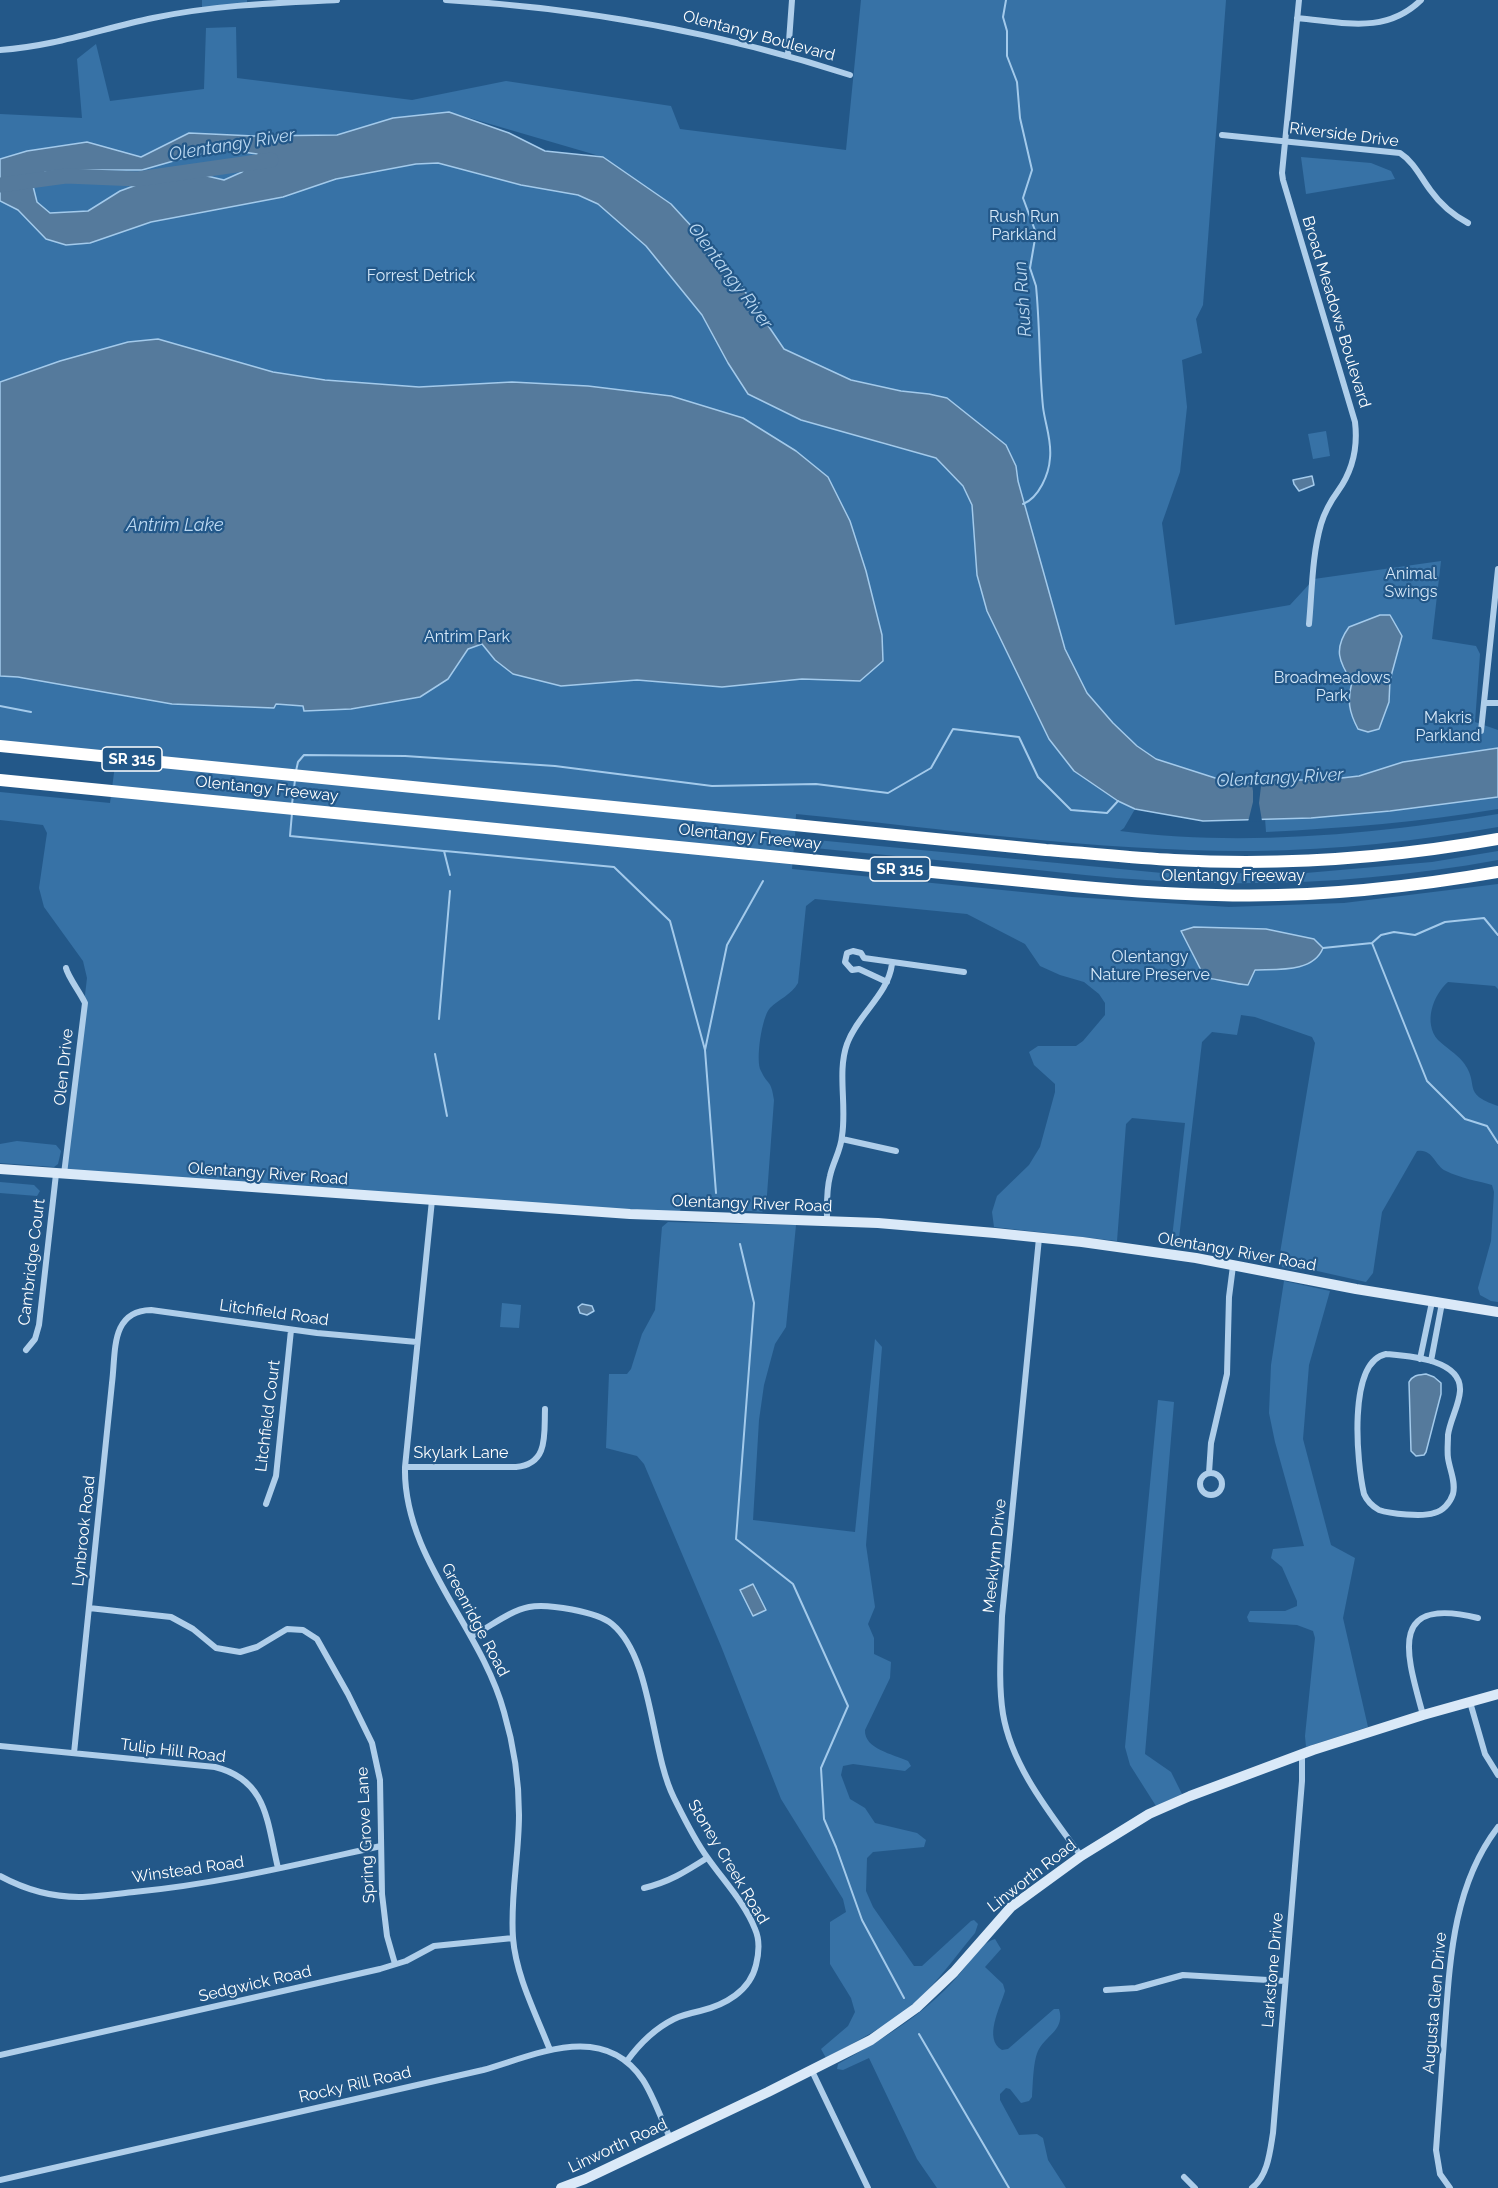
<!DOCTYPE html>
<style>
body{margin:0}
canvas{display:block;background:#235889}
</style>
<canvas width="1498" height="2188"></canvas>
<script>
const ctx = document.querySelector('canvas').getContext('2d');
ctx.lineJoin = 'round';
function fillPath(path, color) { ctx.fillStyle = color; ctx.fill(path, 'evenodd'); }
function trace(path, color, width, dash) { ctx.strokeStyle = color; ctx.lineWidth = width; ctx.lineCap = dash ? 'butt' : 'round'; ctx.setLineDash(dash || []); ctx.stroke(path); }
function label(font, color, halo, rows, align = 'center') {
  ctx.font = font + ' Raleway,sans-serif'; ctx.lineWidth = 4.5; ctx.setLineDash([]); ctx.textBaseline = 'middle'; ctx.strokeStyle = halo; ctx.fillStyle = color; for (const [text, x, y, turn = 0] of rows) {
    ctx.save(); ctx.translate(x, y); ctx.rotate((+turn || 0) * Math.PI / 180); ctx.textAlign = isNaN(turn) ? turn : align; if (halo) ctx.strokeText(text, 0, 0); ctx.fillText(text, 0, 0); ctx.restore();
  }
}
fillPath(new Path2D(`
 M202 0H247V4L202 9Z
 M861 0H1226L1203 305 1196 319 1202 353 1182 360 1187 407 1180 472 1162 523 1175 625 1290 605 1314 579 1441 561 1432 639 1476 646 1480 654 1475 722 1498 730V748L1403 762 1359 776 1324 780 1249 782 1237 785 1156 759 1137 746 1113 723 1087 694 1065 649 1018 481 1016 466 947 398 929 394 901 391 851 380 784 349 727 265 671 204 603 157 449 112 393 118 337 135 254 136 189 133 141 157 86 142 27 151 0 159V114L82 118 77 59 96 44 110 101 204 89 206 28 236 27 237 78 412 100 506 81 671 106 680 129 846 150Z
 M222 149 258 154 242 172 224 180 194 173 120 191 88 211 50 213 37 202 33 186 45 172C105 169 164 162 222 149Z
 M1301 157 1371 163 1391 171 1395 179 1306 194Z
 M438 163 521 185 578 195 598 204 646 246 702 315 728 363 748 394 883 444 936 458 963 486 972 505 977 575 987 611 1049 739 1074 771 1118 801 1135 809 1124 828 1120 831C1243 847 1376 834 1498 814V827C1417 841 1336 850 1254 851 1102 852 947 829 796 814L795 838 1162 873H1306L1432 862 1498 851V860C1383 881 1263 888 1146 880 1107 878 1068 873 1029 869 950 861 872 854 794 846L792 869 1072 897 1229 907 1344 903 1498 884V989L1495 986 1448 982C1433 995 1423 1023 1438 1040 1446 1048 1456 1053 1463 1062 1481 1085 1460 1093 1498 1106V1302L1491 1301 1480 1295 1478 1288 1491 1241 1494 1192 1492 1185C1478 1181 1460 1178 1446 1171 1434 1165 1433 1148 1417 1151L1382 1212 1373 1273 1366 1282 1304 1268 1295 1270 1282 1267 1279 1259 1315 1043 1312 1037 1255 1017 1241 1015 1237 1035 1212 1032 1202 1042 1179 1238H1172L1185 1123 1132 1118 1126 1124 1117 1241 994 1227 992 1212 997 1196 1029 1165 1040 1147 1055 1092V1084L1034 1065 1029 1052 1038 1046H1076L1083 1041 1105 1015V1003L1099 994 1084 982 1060 975 1040 966 1025 944 967 914 815 899 806 906 798 983C791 995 779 999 770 1008 762 1016 755 1061 761 1071 768 1086 771 1079 774 1100L766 1208 762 1212 681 1206 679 1217 64 1174 87 978 83 961 44 907 39 888 47 833 43 825 0 820V792L110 803 116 758 0 746V201L18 210 46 239 90 243 151 222 283 197 336 179 416 164Z
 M1326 431 1330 456 1313 459 1308 434Z
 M1498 797V809C1421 822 1344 828 1266 832L1265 818C1343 817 1420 807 1498 797Z
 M17 1141 56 1145 61 1151 58 1164 54 1167 0 1163V1144Z
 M0 1182 34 1185 40 1191 37 1196 0 1193Z
 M668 1222 796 1225 786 1327 775 1344 764 1385 759 1420 753 1520 855 1532 875 1339 882 1347 866 1545 875 1607 868 1624 874 1638V1654L891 1662 890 1678 865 1730C864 1749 893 1754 908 1761L911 1766 905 1771 853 1764 843 1766 841 1775 850 1799 865 1808 875 1823 917 1833 926 1840 924 1847 873 1852 867 1858 866 1891 873 1907 914 1966H922L971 1921 974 1920 978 1924 975 1933C959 1952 944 1973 927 1991 899 2020 861 2039 826 2058L821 2049 848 2026 855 2012 851 1998 830 1964V1922L846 1912 843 1899 781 1799 721 1646 644 1464 637 1456 606 1448 609 1374H627L631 1369 642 1334 655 1310 662 1227Z
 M1284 1281 1330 1291 1309 1365 1303 1439 1331 1545 1355 1558 1343 1618 1368 1727 1306 1747 1305 1736 1315 1638 1313 1631 1297 1625 1249 1622 1247 1617 1250 1611H1285L1297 1606V1601L1282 1567 1271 1558 1273 1549 1304 1546 1275 1442 1269 1413 1271 1365Z
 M502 1303 521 1305 519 1328 500 1327Z
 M1158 1400 1174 1402 1145 1754 1171 1772 1182 1794 1156 1806 1130 1765 1125 1747Z
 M995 1939 1001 1949 985 1967 1003 1984 1005 1991C1000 2008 983 2039 1002 2050L1008 2049 1054 2009H1059C1065 2029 1048 2034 1039 2049 1033 2059 1033 2084 1032 2097L1029 2101 1021 2103 1010 2089 1006 2088 1000 2094V2100L1019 2135 1037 2134 1043 2138 1048 2160 1066 2188H937L917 2159 869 2058 843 2070 837 2069 838 2064C881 2040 924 2015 957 1977 968 1965 979 1944 995 1939Z`), '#3772a6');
const water = new Path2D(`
 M449 112 509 133 545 151 603 157 671 204 727 265 784 349 851 380 901 391 929 394 947 398 1006 445 1016 466 1018 481 1065 649 1087 693 1113 723 1137 746 1156 759 1237 785 1271 780H1324L1359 776 1403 762 1498 748V797L1390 811 1311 818 1203 821 1135 809 1118 801 1074 771 1049 739 987 611 977 575 972 505 963 486 936 458 801 420 748 394 728 363 702 315 646 246 598 204 578 195 521 185 438 163 416 164 336 179 283 197 151 222 90 243 66 245 46 239 18 210 0 201V159L27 151 87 142 141 157 189 133 254 136 337 135 393 118ZM222 149 257 154 242 172 224 180 194 173 150 180 120 191 88 211 50 213 37 202 33 186 45 172 92 170H142L184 158Z
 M158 339 273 372 325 380 419 387 512 382 588 386 671 396 743 418 796 451 828 477 850 521 866 571 882 635 883 661 860 681 802 679 722 687 637 680 561 686 513 674 495 660 482 644 468 649 448 679 420 697 351 709 304 711 303 706 276 704 274 708 172 704 18 677 0 676V382L60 361 128 342Z
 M1312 476 1314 485 1299 491 1294 484 1293 480Z
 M1380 615H1390L1402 636 1390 680 1389 702 1379 729 1368 732 1358 729C1349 712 1347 701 1352 682 1339 662 1333 649 1349 627Z
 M1194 927 1266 929 1314 939 1323 948C1313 973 1277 969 1255 970L1248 985C1233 984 1220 979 1205 978L1181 931Z
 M582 1304 592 1306 594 1311 587 1315 580 1313 578 1307Z
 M1426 1374 1434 1377 1441 1383V1394L1426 1452 1424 1455 1416 1456 1411 1451 1409 1382C1413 1375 1418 1375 1426 1374Z
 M753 1584 766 1610 753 1616 740 1590Z`);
fillPath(water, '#557a9c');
trace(water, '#a3caeb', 1.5);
fillPath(new Path2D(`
 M1262 778 1259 803 1262 821 1248 822 1253 802V791L1251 779Z`), '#235889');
trace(new Path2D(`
 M1006 0 1003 17 1007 31V56L1017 82 1020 118 1032 170 1023 198 1036 233 1030 268 1036 286C1040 326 1039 367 1043 407 1045 424 1052 440 1050 458 1049 474 1039 498 1023 504
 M0 706 31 712
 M296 771 298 762 304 755 405 756 555 766 712 786 816 784 888 793 931 768 953 729 1019 737 1038 777 1071 810 1107 813 1118 801
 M292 804 295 780
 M292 813 290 836 444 851 450 875
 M445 851 614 867 670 921 705 1050
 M1372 943 1427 1081 1465 1119 1487 1126 1498 1143
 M1323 948 1372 943 1381 935 1394 932 1415 935 1445 922 1484 918 1498 935
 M439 1019 450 891
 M435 1054 447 1116
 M716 1193 705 1050 727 945 763 881
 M740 1244 754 1303 736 1539 793 1584 848 1706 821 1768 824 1819 836 1847 862 1920 904 1998
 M919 2034 1009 2188`), '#a3caeb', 2);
trace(new Path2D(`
 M0 185 66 176 138 179 271 160`), '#557a9c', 15);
trace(new Path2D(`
 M446 0C584 8 718 32 850 75
 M1299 0 1282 173 1283 180 1355 422C1358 447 1353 470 1338 491 1330 502 1325 511 1321 524 1312 555 1312 592 1309 624
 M1297 18C1343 22 1385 35 1421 0
 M0 50C56 46 100 29 153 18 214 5 275 3 337 0
 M788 55 792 0
 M1222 135 1400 153C1414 162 1421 178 1431 191 1441 205 1453 215 1468 223
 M1484 703H1498
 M1481 731 1498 569
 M887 982 859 969 852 970 845 962 847 953 853 951 861 953 864 958 964 972
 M842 1139 896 1151
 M64 1174 85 1003C80 992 68 977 66 968
 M432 1200 405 1467C403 1558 481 1627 504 1712 514 1746 519 1781 519 1815 519 1856 510 1897 513 1938 516 1976 536 2014 550 2050
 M827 1222C827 1207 826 1191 830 1176 833 1162 841 1150 842 1136 847 1106 837 1072 847 1044 858 1014 888 995 892 964
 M1039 1238 1002 1616C1001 1649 998 1682 1003 1714 1012 1767 1050 1813 1081 1856
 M26 1350 35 1339 39 1325 56 1174
 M1386 1354C1408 1356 1462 1359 1460 1391 1459 1406 1450 1420 1448 1435 1448 1443 1447 1451 1448 1458 1450 1471 1456 1482 1453 1494 1450 1503 1443 1511 1434 1513 1423 1517 1390 1514 1379 1510 1372 1506 1367 1501 1364 1494 1357 1464 1347 1362 1386 1354Z
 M1420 1359 1432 1302
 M1431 1361 1442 1303
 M405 1467H516C549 1464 544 1434 545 1409
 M1200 1484a11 11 0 1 1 22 0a11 11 0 1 1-22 0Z
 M1209 1473 1211 1443 1227 1374 1229 1297 1233 1266
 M266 1504 276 1476 291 1330
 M89 1608 171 1617 193 1629 216 1648 240 1652 257 1647 287 1629 303 1630 317 1639 348 1694 372 1743 380 1780 382 1894 387 1936 395 1964
 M472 1636C490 1627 509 1611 529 1607 547 1603 598 1612 612 1624 653 1658 650 1750 674 1798 684 1818 694 1839 707 1857 723 1880 745 1903 755 1929 760 1940 759 1953 756 1965 750 1991 725 2005 700 2011 691 2013 682 2015 674 2019 654 2029 640 2043 627 2061
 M1470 1702 1485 1754 1498 1775
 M1423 1715C1407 1656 1386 1595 1478 1618
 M0 1746 215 1767C268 1780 267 1823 278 1868
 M74 1753 112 1383C116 1352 110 1311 151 1310L317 1333 417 1342
 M0 1876C24 1889 51 1897 79 1897 97 1897 116 1894 134 1892 218 1884 299 1864 381 1846
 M644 1888C669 1882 685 1872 707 1858
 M1106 1990 1136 1988 1183 1975 1285 1981
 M0 2055 380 1969 406 1961 434 1946 513 1938
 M812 2071 868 2188
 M1184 2177 1195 2188
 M0 2180 483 2070C536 2055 603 2021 643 2080 654 2097 661 2119 670 2138
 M1252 2188C1268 2176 1270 2151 1273 2133L1302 1781V1754
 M1450 2188 1440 2174 1436 2150C1439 2109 1442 2068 1445 2027 1450 1957 1454 1884 1498 1827`), '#afceea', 6);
trace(new Path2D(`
 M0 1169 630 1214 878 1223 995 1233 1082 1242 1196 1258 1356 1289 1498 1312
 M561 2188 585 2179 768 2092 871 2040 916 2008 954 1972 1011 1907 1081 1856 1149 1814 1190 1796 1313 1750 1423 1715 1498 1694`), '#dae9f8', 10);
trace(new Path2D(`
 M0 746 1046 850C1089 853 1131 858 1174 860 1282 866 1392 858 1498 839
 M0 780 1043 883C1101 889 1158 894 1216 895 1310 898 1406 888 1498 872`), '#fff', 12);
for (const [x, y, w] of [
 [132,759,60],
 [900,869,60]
]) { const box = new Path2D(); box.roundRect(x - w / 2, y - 12, w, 24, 4.5); ctx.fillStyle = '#235889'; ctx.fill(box); trace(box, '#fff', 1.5); }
label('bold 15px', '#fff', null, [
 ["SR 315",132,759],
 ["SR 315",900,869]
]);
label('16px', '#fff', '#235889', [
 ["Olentangy Boulevard",759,36,15],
 ["Riverside Drive",1344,135,7],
 ["Broad Meadows Boulevard",1336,312,73],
 ["Olentangy Freeway",267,789,6],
 ["Olentangy Freeway",750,837,6],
 ["Olentangy Freeway",1233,876],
 ["Olen Drive",64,1067,-84],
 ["Olentangy River Road",268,1174,4],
 ["Olentangy River Road",752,1204,2],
 ["Olentangy River Road",1237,1252,10],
 ["Cambridge Court",32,1262,-83],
 ["Litchfield Road",274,1313,8],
 ["Litchfield Court",268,1416,-83],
 ["Skylark Lane",461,1453],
 ["Lynbrook Road",84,1531,-84],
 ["Meeklynn Drive",995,1556,-84],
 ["Greenridge Road",475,1620,62],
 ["Tulip Hill Road",173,1751,7],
 ["Spring Grove Lane",366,1835,-93],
 ["Stoney Creek Road",728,1862,59],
 ["Winstead Road",188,1870,-8],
 ["Linworth Road",1032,1876,-38],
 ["Larkstone Drive",1273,1970,-85],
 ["Sedgwick Road",255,1984,-13],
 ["Augusta Glen Drive",1435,2003,-85],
 ["Rocky Rill Road",355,2085,-13],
 ["Linworth Road",618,2146,-25]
]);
label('16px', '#d4e7f8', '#235889', [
 ["Rush Run",1024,217],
 ["Parkland",1024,235],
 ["Forrest Detrick",421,276],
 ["Animal",1411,574],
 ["Swings",1411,592],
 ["Antrim Park",467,637],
 ["Broadmeadows",1332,678],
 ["Park",1332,696],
 ["Makris",1448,718],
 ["Parkland",1448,736],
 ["Olentangy",1150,957],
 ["Nature Preserve",1150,975]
]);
label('italic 18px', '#bbd8f1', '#235889', [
 ["Olentangy River",232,145,-9],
 ["Olentangy River",730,276,53],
 ["Rush Run",1023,299,-94],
 ["Antrim Lake",175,526],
 ["Olentangy River",1280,778,-3]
]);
</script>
